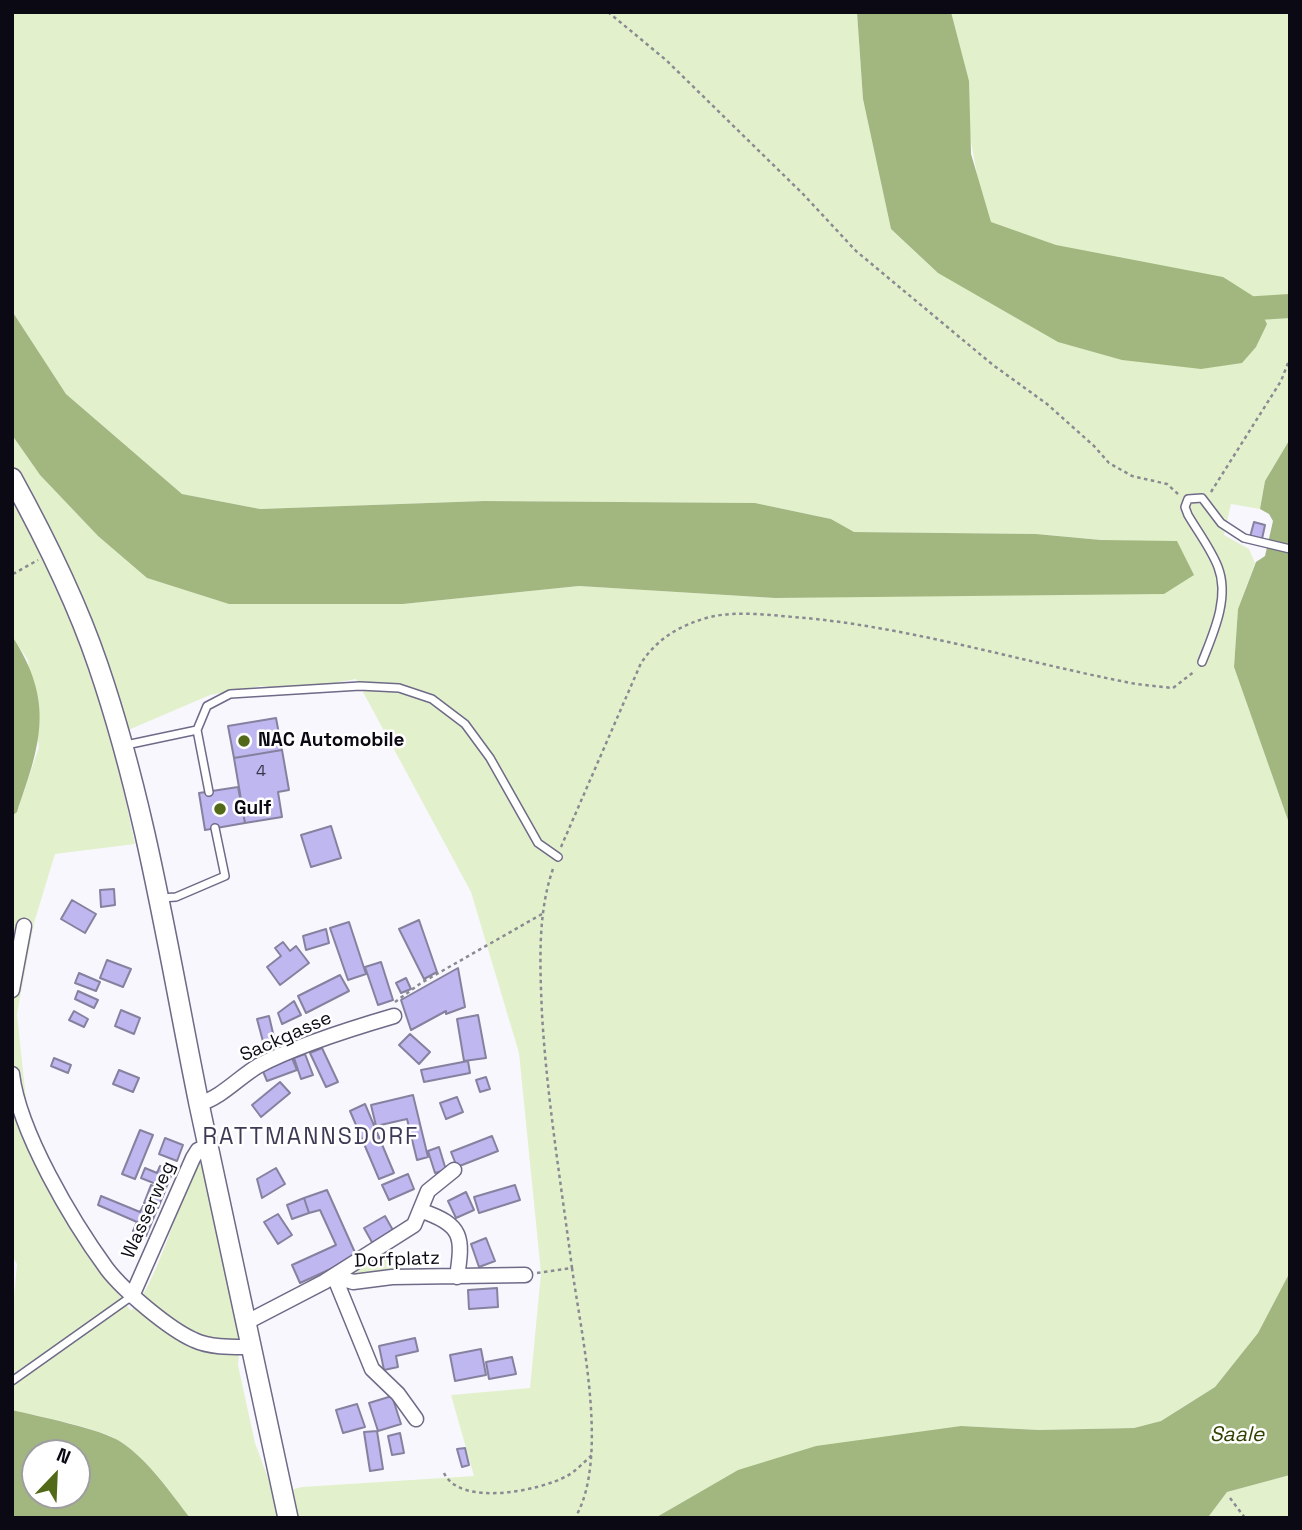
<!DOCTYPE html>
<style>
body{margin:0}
#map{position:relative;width:1302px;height:1530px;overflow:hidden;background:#f8f7fe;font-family:"Space Grotesk",sans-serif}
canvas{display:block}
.frame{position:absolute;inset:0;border:14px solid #0b0a14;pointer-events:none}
.north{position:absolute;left:21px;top:1439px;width:70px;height:70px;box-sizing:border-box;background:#fff;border:2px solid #9d9da1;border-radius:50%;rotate:23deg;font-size:19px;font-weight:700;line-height:28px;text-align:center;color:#0b0a14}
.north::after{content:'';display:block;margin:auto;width:24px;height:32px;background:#516918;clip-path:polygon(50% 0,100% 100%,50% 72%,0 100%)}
</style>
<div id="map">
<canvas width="1302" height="1530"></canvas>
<div class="frame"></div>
<div class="north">N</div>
</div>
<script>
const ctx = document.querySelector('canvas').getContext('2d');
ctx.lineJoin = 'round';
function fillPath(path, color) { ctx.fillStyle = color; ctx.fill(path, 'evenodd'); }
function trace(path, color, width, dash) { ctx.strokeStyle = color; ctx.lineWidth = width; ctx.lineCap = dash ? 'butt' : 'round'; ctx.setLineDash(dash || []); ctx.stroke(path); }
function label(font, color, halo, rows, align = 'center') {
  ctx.font = font + ' "Space Grotesk",sans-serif'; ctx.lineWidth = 5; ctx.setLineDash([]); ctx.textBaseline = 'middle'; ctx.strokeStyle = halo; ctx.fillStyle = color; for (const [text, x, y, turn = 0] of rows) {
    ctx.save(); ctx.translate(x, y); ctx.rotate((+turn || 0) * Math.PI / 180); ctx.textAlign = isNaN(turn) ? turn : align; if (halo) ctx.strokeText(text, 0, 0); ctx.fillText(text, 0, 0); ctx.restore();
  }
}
fillPath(new Path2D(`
 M12 12H857L863 99 891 229 938 273 987 231 948 12H1290V439L1265 481 1260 509 1231 504 1224 535 1249 549 1255 563 1238 609 1234 667 1290 826V1272L1258 1333 1215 1387 1161 1421 1134 1428 1039 1430 961 1426 738 1470 655 1518H190C170 1492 148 1460 121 1442 101 1428 37 1416 12 1410V1319L17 1264 12 1256V816L17 812 39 747 28 660 12 636V435L40 475 98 536 147 578 230 604H403L579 586 775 598 1107 592 1101 540 1036 534 853 532 831 519 755 503 484 501 260 509 182 494 66 394 12 311ZM356 679 471 892 519 1053 541 1273 530 1388 451 1395 474 1476 302 1487 274 1494 255 1443 238 1365 241 1331 205 1157 199 1158C180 1197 157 1285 131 1311L104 1275 27 1109 17 1014 34 923 55 854 135 844 112 737 210 695 261 686 295 690Z
 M386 1249 409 1275 350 1279 348 1273Z
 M1290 1475V1518H1202L1209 1515 1227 1492Z`), '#e2f1cc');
fillPath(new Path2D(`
 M857 12H951L969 81 971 154 991 222 1056 245 1223 277 1253 296 1267 324 1256 347 1242 363 1201 369 1122 360 1058 342 938 273 891 229 863 99Z
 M12 311 66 394 182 494 260 509 484 501 755 503 831 519 854 532 1036 534 1101 540 1177 541 1194 575 1164 594 775 598 579 586 403 604H229L147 578 98 536 40 475 12 435Z
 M1290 439V826L1234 667 1238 609 1256 562 1265 556 1273 521 1269 514 1260 509 1265 481Z
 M12 636C55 702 41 743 17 812L12 816Z
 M1290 1272V1475L1227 1492 1209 1516 655 1518 738 1470 816 1446 961 1426 1039 1430 1134 1428 1161 1421 1215 1387 1258 1333Z
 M12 1410C37 1416 102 1429 121 1442 148 1460 170 1492 190 1518H12ZM77 1453V1495H35V1453Z`), '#a2b77f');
trace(new Path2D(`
 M1226 310 1290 306`), '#a2b77f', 24);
const building = new Path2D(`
 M1254 522 1265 525 1262 539 1250 537Z
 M276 718 282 750 234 758 228 726Z
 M282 750 289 790 278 792 282 817 245 823 234 758Z
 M238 787 245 823 205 830 199 793Z
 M331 826 341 858 311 867 301 835Z
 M114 889 115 905 101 907 100 890Z
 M72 900 96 914 85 933 61 919Z
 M419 920 437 972 424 979 399 929Z
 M349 922 366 974 348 980 330 928Z
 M326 929 329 943 306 950 303 936Z
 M283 942 290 951 296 946 309 963 280 985 267 967 281 956 275 948Z
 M107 960 131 969 123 987 100 978Z
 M381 962 393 1000 378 1005 365 967Z
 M458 968 465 1007 446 1014V1011L411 1030 401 1000Z
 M79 973 100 982 96 991 75 983Z
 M340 975 349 991 306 1013 298 996Z
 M406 978 411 989 401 993 396 983Z
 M78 991 98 1000 94 1008 75 999Z
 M294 1001 301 1015 282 1024 278 1013Z
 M121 1010 140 1018 134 1034 115 1026Z
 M74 1011 88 1019 84 1027 69 1020Z
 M478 1015 486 1058 464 1061 457 1019Z
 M269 1016 276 1046 265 1049 257 1019Z
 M410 1034 430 1052 419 1064 399 1045Z
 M322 1048 338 1082 326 1087 310 1053Z
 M305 1054 313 1075 301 1079 294 1058Z
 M54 1058 71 1065 68 1073 51 1066Z
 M292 1058 297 1070 267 1081 262 1069Z
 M468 1061 470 1073 424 1082 421 1070Z
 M119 1070 139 1078 133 1092 113 1084Z
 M486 1077 490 1089 480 1092 476 1080Z
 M280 1082 290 1093 261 1117 252 1105Z
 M413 1095 428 1157 417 1160 407 1119 376 1126 371 1105Z
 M457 1097 463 1112 446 1119 440 1103Z
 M365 1104 394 1173 379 1179 350 1111Z
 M140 1130 153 1135 135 1179 122 1174Z
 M492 1136 498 1151 457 1167 451 1152Z
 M165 1138 183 1145 177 1161 159 1154Z
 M439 1147 446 1170 435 1173 428 1151Z
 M160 1166 173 1171 166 1188 141 1178 145 1168 157 1173Z
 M276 1168 285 1184 262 1198 257 1179Z
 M408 1174 414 1189 389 1200 382 1185Z
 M151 1185 165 1191 158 1208 144 1203Z
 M515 1185 520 1200 479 1213 474 1197Z
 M327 1190 357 1257 300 1283 292 1265 336 1245 320 1210 309 1213 304 1198Z
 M466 1192 474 1210 456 1218 448 1201Z
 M101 1196 140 1212 143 1206 156 1212 146 1236 133 1231 137 1222 98 1205Z
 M304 1198 309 1213 292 1219 287 1205Z
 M278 1214 292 1235 278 1244 264 1222Z
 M385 1216 394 1232 373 1244 364 1228Z
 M486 1238 495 1261 479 1267 471 1244Z
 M497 1288 498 1307 469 1309 468 1290Z
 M415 1338 418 1351 396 1356 398 1367 384 1370 379 1346Z
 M481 1349 486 1375 455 1381 450 1355Z
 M512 1357 516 1374 489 1379 486 1362Z
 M392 1396 401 1424 378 1431 369 1403Z
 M357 1404 365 1427 343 1433 336 1410Z
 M377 1431 383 1469 370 1471 364 1432Z
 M400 1433 404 1453 392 1455 388 1436Z
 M465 1448 469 1465 462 1467 457 1449Z`);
fillPath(building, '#bfb8f0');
trace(building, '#85819f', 2);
const service = new Path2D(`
 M1202 662C1213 634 1230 598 1218 567 1211 549 1198 532 1188 515L1185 507 1188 499 1202 498 1221 523 1244 538 1290 549
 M197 730 207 706 230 694 360 686 399 688 432 699 465 724 490 758 538 843 558 857
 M197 730 209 792
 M126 745 197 730
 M161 898 176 897 225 876 215 828
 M12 1381 132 1296`);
const minor = new Path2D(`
 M12 990 24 926
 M12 1074C19 1132 72 1221 107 1269 124 1291 169 1329 194 1340 211 1348 234 1347 252 1347
 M199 1104C222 1097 238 1078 258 1066 295 1046 353 1028 394 1016
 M422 1211C463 1225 463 1237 457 1277
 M334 1276 353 1282 392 1277 525 1275
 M334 1276 372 1369 398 1394 416 1419
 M132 1296 193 1158 198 1150 209 1145
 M247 1322 324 1282 414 1225 428 1191 454 1170`);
const secondary = new Path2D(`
 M12 478C45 538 76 600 98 665 147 808 169 957 199 1104 228 1242 259 1380 288 1518`);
trace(service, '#6e6a87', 10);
trace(minor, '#6e6a87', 17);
trace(secondary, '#6e6a87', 22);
trace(new Path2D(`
 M608 12 666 60 803 194 856 251 993 365 1047 404 1094 446 1109 463 1132 476 1167 484 1178 494
 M1211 492 1281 381 1290 358
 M13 574 38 560
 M561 847 641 663C658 638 680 625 710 617 739 610 776 616 806 618 918 629 1026 663 1136 684L1173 688 1195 671
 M395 1002 421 983 542 914
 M572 1268C581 1334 610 1459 575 1518
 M537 1273 572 1268C561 1183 547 1099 542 1014 540 965 537 912 554 866
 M444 1473C460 1507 539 1491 567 1476 576 1471 584 1462 592 1455
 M1230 1498 1245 1518`), '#8b8a92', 2.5, [3.5, 3.5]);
trace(service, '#fff', 7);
trace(minor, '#fff', 14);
trace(secondary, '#fff', 19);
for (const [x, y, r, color] of [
 [244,741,7,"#516918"],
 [220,809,7,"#516918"]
]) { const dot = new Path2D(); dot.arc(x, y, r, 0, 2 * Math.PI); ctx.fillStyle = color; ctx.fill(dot); trace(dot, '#fff', 2.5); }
label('16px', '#38364b', null, [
 ["4",261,772]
]);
label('bold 19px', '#0b0a14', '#fff', [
 ["NAC Automobile",258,741],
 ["Gulf",234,809]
], 'left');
label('19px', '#0b0a14', '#fff', [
 ["Sackgasse",286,1037,-24],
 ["Wasserweg",149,1210,-66],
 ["Dorfplatz",397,1260,-2]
]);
label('italic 21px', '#304100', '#fff', [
 ["Saale",1237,1435]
]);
ctx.letterSpacing = '2px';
label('23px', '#3e3a55', '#fff', [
 ["RATTMANNSDORF",311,1138]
]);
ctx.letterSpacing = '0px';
</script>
